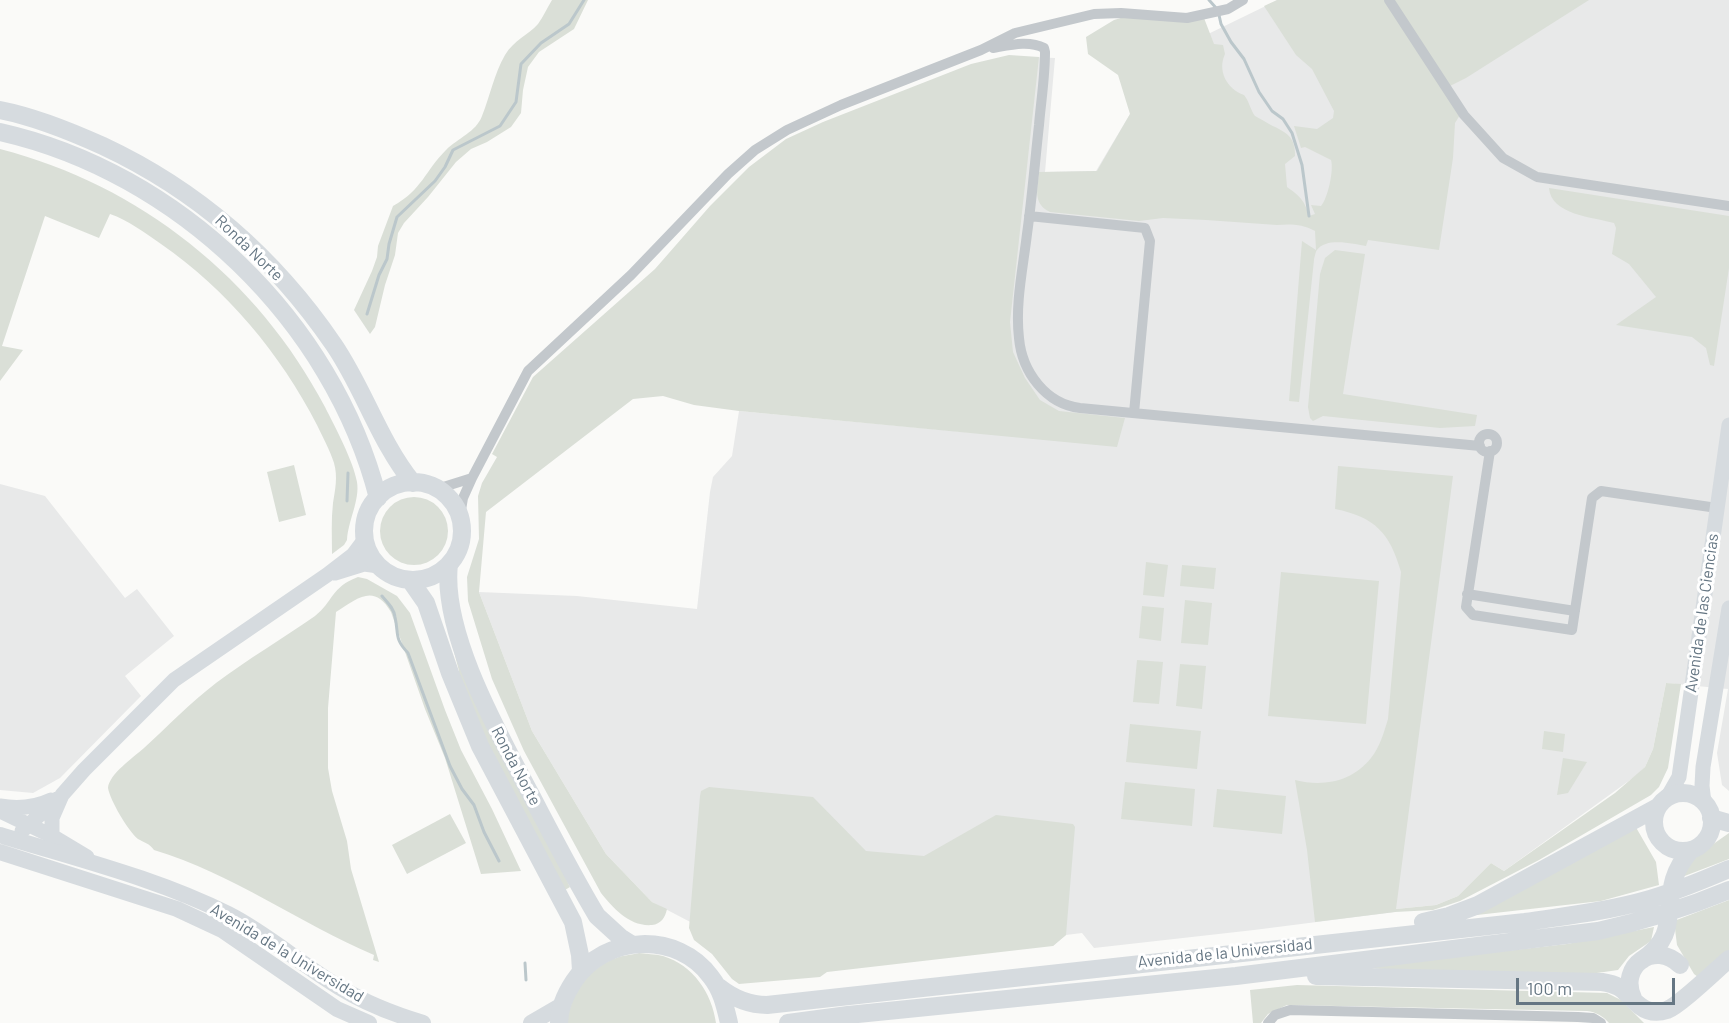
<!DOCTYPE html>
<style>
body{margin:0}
#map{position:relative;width:1729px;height:1023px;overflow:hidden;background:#fafaf8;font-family:Barlow,sans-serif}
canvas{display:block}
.scale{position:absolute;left:1516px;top:978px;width:159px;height:27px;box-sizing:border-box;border:3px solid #657683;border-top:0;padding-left:8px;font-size:18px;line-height:21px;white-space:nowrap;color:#657683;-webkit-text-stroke:4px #fff;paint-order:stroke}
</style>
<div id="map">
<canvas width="1729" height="1023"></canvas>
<div class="scale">100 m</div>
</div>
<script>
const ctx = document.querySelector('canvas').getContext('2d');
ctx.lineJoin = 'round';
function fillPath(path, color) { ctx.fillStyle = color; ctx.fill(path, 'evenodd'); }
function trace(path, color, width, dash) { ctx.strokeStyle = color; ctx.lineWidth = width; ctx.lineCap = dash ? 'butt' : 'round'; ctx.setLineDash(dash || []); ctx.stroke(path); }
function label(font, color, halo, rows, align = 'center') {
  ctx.font = font + ' Barlow,sans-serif'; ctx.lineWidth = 6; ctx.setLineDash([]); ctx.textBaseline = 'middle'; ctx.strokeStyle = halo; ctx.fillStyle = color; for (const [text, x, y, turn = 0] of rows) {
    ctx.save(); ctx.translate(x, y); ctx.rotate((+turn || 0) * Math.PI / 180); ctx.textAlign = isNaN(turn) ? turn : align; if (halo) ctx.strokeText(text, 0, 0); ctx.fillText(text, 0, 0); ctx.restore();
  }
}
fillPath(new Path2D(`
 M1278 0H1729V791L1722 785 1717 753 1728 689 1666 683 1653 749 1645 767 1637 775 1504 871 1491 863 1458 896 1436 905 1396 909 1395 912 1254 930 1094 948 1082 933 1066 935 1053 946 721 938 652 902 606 854 532 731 479 592 577 596 697 609 710 492 713 477 732 456 739 411 975 433 1033 57 1055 58 1045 172 1096 171 1130 114 1204 36Z
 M0 484 45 496 125 598 137 589 174 636 125 676 141 696 60 778 33 793 0 790Z`), '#e8e9e9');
fillPath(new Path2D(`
 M552 0H588L574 29 539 52 528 67 523 90 521 113 511 127 487 142 471 149 456 162 428 197 404 223 398 233 395 255 385 285 375 327 370 334 354 310 372 271 377 257 378 246 393 206C422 190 425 171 446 150 458 138 476 132 482 116 490 96 494 74 505 55 514 40 528 35 538 24 543 17 547 8 552 0Z
 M1277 0H1589L1466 78 1444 89 1460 115 1455 123 1453 158 1439 250 1368 240 1366 246C1354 244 1326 237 1317 250 1316 250 1314 259 1314 260L1299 402 1289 401 1302 241 1316 250 1315 231C1302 224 1291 224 1277 225L1206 220 1163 218 1139 221 1050 212C1032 203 1038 189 1039 172L1097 171 1130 114 1118 75 1088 54 1086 37 1114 20 1124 17 1204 18 1214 44 1223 45 1225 54C1217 71 1227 89 1244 95 1249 101 1251 111 1255 116 1258 118 1261 119 1264 121 1280 131 1296 132 1295 156L1285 164 1287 187C1300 196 1305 201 1309 216L1315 214 1311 205 1321 206C1328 198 1334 170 1331 160L1305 147 1301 148 1294 126 1317 129 1333 118 1334 111 1312 69 1296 55 1264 6Z
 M1009 55 1039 57 1010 322 1013 352 1025 378 1040 400 1059 411 1125 418 1117 447 739 411 694 405 663 396 633 399 486 512 479 592 532 731 606 854 652 902 667 909C665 918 661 924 652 925 630 927 613 908 601 893L524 751 492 679 468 601 467 577 479 539 478 496 482 483 497 457 492 454 533 377 655 269 710 206 749 167 786 139 823 122 971 64Z
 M0 149C140 185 258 279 325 407 335 427 353 460 357 482 360 500 348 521 347 540L344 545 332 554C332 537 331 520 333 503 335 490 338 477 334 463 330 450 323 438 317 425 280 353 227 290 161 244 145 233 128 220 110 214L99 238 45 216 2 346 23 350 0 381Z
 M1549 188 1729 216V268L1714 366 1710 365 1706 348 1692 337 1616 325 1656 297 1629 264 1612 254 1616 228 1614 223C1593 217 1551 215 1549 188Z
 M1335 250 1365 254 1343 394 1477 415 1475 426 1440 428 1323 416 1313 421 1310 418 1308 407 1320 274 1325 258Z
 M294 465 306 515 279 522 267 472Z
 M1338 466 1453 476 1396 909 1436 905 1458 896 1491 863 1504 871 1615 793 1645 767 1653 749 1666 683 1681 684 1668 768 1659 787 1651 795 1539 860 1460 901 1433 910 1395 912 1315 922 1307 850 1295 780C1323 787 1352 782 1371 758 1380 747 1384 732 1388 719L1401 572C1390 533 1375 517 1335 509Z
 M380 531a34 34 0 1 1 68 0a34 34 0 1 1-68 0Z
 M1146 562 1168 565 1164 597 1143 595Z
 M1182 565 1216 568 1214 589 1180 586Z
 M1281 572 1379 581 1366 724 1268 716Z
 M358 577 367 579 397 596 410 613 445 710 461 750 492 809 521 871 481 874 445 758 425 709 391 612C374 583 358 598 336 612L328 708V768L332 791 347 841 351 869 379 962 373 960 374 955C299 923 233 874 154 850 149 843 145 843 138 839 128 831 110 800 108 788 109 774 134 757 144 748 168 726 190 703 216 683 248 659 282 639 315 616 333 602 331 587 358 577Z
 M1185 600 1212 603 1208 645 1181 643Z
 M1142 606 1164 608 1161 641 1139 638Z
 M449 633 570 887 565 890 487 742 457 672 459 671Z
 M1137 660 1163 662 1159 704 1133 702Z
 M1180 664 1206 666 1202 709 1176 706Z
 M1130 724 1201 731 1197 769 1126 762Z
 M1544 731 1565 734 1563 752 1542 749Z
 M1563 758 1587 762 1568 793 1557 795Z
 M1125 782 1195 789 1192 826 1121 819Z
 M709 787 813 797 866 851 924 856 996 815 1073 824 1075 827 1066 935 1053 946 827 972 820 977 739 984 732 979 712 954 694 940 689 928 700 796 701 791Z
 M1217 789 1286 796 1282 834 1213 827Z
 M450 814 466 843 407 874 392 845Z
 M1634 824 1656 862 1659 885 1601 901 1468 916Z
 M1729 833V859L1682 877 1692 859Z
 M1729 900V951L1698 977 1694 974 1677 945 1674 921Z
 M1654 927 1651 941 1629 956 1618 970 1597 973V976L1355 968 1567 944Z
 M639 953C646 954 655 954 663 956 693 965 712 993 716 1023H567C570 995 588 968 616 958 623 955 631 955 639 953Z
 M1297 985 1607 993 1621 1000 1644 1023H1609C1603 1016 1596 1012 1587 1011L1287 1005 1268 1014 1261 1023H1253L1250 990Z`), '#dadfd7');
trace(new Path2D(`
 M1209 0 1217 9
 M1219 15 1221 24 1231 42 1244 59 1259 92 1272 111 1283 119 1292 133 1302 165 1309 216
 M367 314 379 275 387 259 389 244 397 217 435 181 445 167 453 150 500 126 516 102 521 64 541 43 569 24 584 0
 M347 501 348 473
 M382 596C387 602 394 608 395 617 399 635 394 638 408 653L450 766 462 789 474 805 484 832 499 861
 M525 963 526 980`), '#bbc7cb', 3);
trace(new Path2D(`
 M1389 0 1464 115 1503 158 1537 177 1729 206
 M993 48C1010 45 1029 40 1044 48L1045 52C1045 77 1041 101 1039 125 1035 161 1032 198 1027 234 1023 268 1015 304 1019 338 1022 372 1046 404 1080 408L1480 446
 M1029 216 1145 228 1150 241 1134 413
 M1479 443a9 9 0 1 1 18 0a9 9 0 1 1-18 0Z
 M1490 451 1466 607 1473 615 1572 630 1592 498 1601 491 1717 508
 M437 489 472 478
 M460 516 463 498 472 478 528 371 631 275 728 174 755 150 787 130 841 105 981 50 1015 33 1094 14 1121 13 1187 18 1228 9 1243 0
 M1467 594 1575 611
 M1268 1023 1275 1015 1290 1010 1578 1017 1593 1018 1601 1023`), '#c3c8cc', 10);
trace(new Path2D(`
 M335 573 364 564 379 566
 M1667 798 1679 777 1729 425
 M1704 803 1702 786 1703 767 1729 608
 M0 806C18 809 34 808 51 800
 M0 811 52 836 87 857
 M22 831 57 799
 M52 836V818L62 795 84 770 174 680 327 575 353 555 365 539`), '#d6dbdf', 15);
trace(new Path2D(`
 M0 835C77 859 156 878 228 914 266 933 302 965 339 987 365 1003 393 1014 423 1023
 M0 852 177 909 222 930 337 1009 369 1023
 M531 1023 562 1005`), '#d6dbdf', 16);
trace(new Path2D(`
 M0 110C36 117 70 131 103 146 199 191 274 257 334 345 364 389 379 441 413 483
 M0 132C178 172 333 321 378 498
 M364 531a49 49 0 1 1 98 0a49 49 0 1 1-98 0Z
 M449 564C441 633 499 734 531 795 552 835 573 876 597 916L620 937 631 944
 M410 580 426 603 450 673 480 746 573 922 580 955 581 971
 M1654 822a29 29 0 1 1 58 0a29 29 0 1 1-58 0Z
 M1711 818 1729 823
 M1423 922 1449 916 1478 905 1658 807
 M1642 960C1678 935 1664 914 1674 879 1677 869 1684 858 1691 850
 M1316 976 1602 982C1626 986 1623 993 1640 1006 1648 1012 1658 1013 1667 1010 1680 1005 1716 970 1729 959
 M719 987C733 998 748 1005 767 1005L1525 922C1564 916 1604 912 1643 901 1672 893 1701 881 1729 869
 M1633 998C1618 966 1655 940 1680 965
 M559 1023C559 1008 566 993 574 981 605 934 678 931 711 977 722 991 725 1006 729 1023
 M788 1023 848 1015 1236 976 1598 931C1643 921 1686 908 1729 890`), '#d6dbdf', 18);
label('16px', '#657683', '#fff', [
 ["Ronda Norte",249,248,44],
 ["Avenida de las Ciencias",1702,613,-82],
 ["Ronda Norte",516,766,62],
 ["Avenida de la Universidad",287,953,31],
 ["Avenida de la Universidad",1225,953,-6]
]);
</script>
